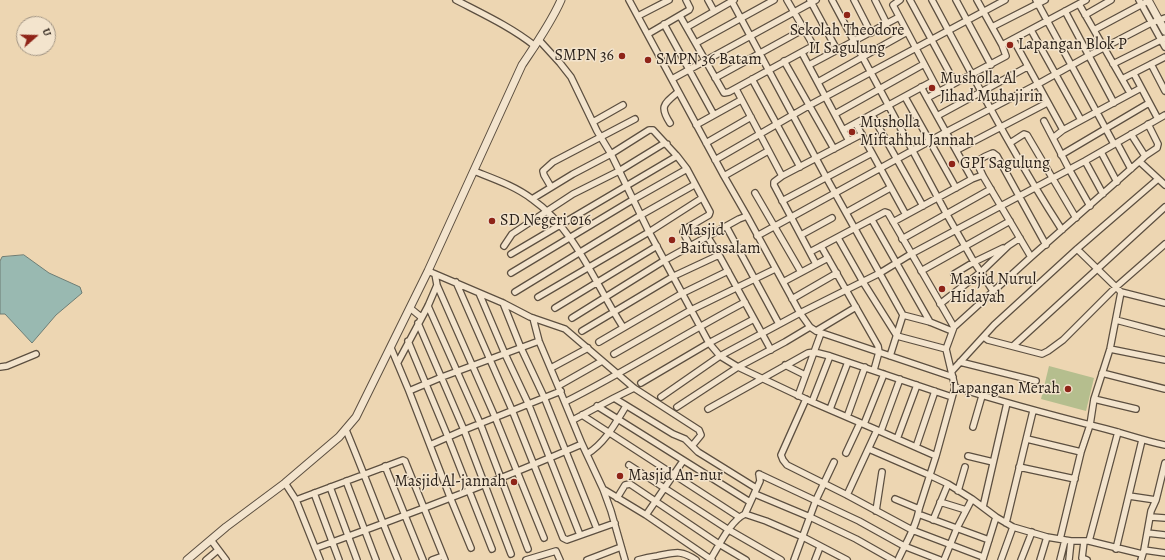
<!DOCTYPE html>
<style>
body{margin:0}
#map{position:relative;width:1165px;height:560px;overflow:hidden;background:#edd6b2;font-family:Alegreya,serif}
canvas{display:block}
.north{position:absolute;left:16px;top:16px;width:40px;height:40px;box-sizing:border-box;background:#f3e4cd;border:1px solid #a39685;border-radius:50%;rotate:70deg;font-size:11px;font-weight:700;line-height:16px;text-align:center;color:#2c221a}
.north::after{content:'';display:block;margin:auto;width:14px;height:18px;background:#8f2418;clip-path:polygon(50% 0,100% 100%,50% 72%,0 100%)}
</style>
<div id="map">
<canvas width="1165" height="560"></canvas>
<div class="north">U</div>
</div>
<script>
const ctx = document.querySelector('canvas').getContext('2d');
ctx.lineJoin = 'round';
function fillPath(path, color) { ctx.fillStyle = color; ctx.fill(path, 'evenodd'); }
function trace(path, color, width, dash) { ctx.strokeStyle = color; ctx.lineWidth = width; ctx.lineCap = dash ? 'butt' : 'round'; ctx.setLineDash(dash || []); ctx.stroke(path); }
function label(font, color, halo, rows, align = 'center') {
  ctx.font = font + ' Alegreya,serif'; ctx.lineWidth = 3; ctx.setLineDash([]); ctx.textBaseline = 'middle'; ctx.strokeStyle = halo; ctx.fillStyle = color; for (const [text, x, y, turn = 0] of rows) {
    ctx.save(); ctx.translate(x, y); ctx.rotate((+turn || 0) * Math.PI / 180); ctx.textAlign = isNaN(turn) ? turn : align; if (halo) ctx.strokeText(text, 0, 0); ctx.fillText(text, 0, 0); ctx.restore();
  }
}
fillPath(new Path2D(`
 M1049 366 1094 378 1086 411 1041 399Z`), '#b5be8e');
const water = new Path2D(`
 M24 255 49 273 80 287 82 293 56 315 32 343 5 314H0V261L2 257Z`);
fillPath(water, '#99b9b1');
trace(water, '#6d7d75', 1);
const minor = new Path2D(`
 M456 0C483 14 511 27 535 46
 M629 0 724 176 747 216 800 313 810 327 816 331 953 377
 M708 0 714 11
 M731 0 826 177 903 315 890 356
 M810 0 837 50
 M832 0 946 213 974 262 993 291
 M854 0 871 33
 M875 0 887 24
 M900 0 893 5 939 92
 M910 0 955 83
 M932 0C974 78 1014 156 1062 230
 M956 0 991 65
 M1036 0 1114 144
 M1139 0 1165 47
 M1079 4 1130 93
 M1065 11 1114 103
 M1085 15 1111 0
 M638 16 669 0
 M680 16 724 93 729 92 811 47 812 43 787 0
 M664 24 714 115
 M687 27 734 0
 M992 27 1045 0
 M1031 30 1081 120
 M1094 30 1148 1
 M648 34 689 10 690 8 686 0
 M1013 39 1063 130
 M539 40 560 63 571 77 597 131 611 154 649 232 709 343 720 356 738 367 812 402 877 430 936 456
 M696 43 774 0
 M1002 45 1086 0
 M802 53 849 141
 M784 61 834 149
 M1113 64 1165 38
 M1151 64 1165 91
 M809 65 899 17
 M1134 74 1158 119
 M715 78 804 29
 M672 79 816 0
 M752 79 800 167
 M1122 79 1165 57
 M818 82 907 32
 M921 87 972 179
 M736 89 782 176 862 134
 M905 97 956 188
 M927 98 1006 56 1002 45 977 0
 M835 114 924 64
 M872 115 923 206
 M937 116 1027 67
 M1044 121 1069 169 1090 206
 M593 122 623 105
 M670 123C659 106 664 104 678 92
 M856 124 906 215
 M696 125 741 100
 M843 130 933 81
 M1053 138 1063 130 1141 88
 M706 143 751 117
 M1010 143 1024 134 1027 135 1076 218
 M1117 143 1131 169
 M957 150 1047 103
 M1101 152 1117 182
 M1061 155 1149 103
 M1145 156 1157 148 1158 144 1148 124
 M715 160 810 105 1005 0
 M1085 161 1103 194
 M1140 162 1165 185
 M474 171C494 179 515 186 532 199 576 230 595 284 623 327
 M724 176 768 151
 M782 176 774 182V185L816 264
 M551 187 544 175 543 171 553 162 635 119
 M755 193 801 272
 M532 199 573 174 611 154 649 130H653L677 156 687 169 710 212 709 215 685 229 683 232 690 246
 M782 201 872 153
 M847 212 890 188
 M872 220 930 322
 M893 222 972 179 980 176H983
 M726 226 779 324
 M801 235 832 218
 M707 236 719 255 771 350
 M757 236 946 132 1038 84 1088 56 1151 23 1165 18
 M838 238 863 282 897 336 946 349
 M902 239 991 189
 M504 246 512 234 573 194 619 171 663 144H667
 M821 246 878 346 879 352 874 370
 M1077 249 1121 292 1165 303
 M810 252 885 212 888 213 954 327
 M511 254 677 156
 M1031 257 983 176 977 163C979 158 988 155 993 153L997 156 1046 245
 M428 271 503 303 530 317 565 329 634 388 699 430 701 435 692 446
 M921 271 1010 221
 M511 273 634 199 687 169
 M435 274 437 285 495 417 544 538
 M954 274 974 262 1003 248
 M456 282 512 410 563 538 567 540 615 523
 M783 282 828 258
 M515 292 641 215 694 185V184
 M479 293 505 354 528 403 580 535
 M538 297 649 232 702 198
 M792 299 837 273
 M503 303 521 348 544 397 597 529
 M940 304 981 272 1008 246 1020 238
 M428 306 480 423 528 549
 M410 308 421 317
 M555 308 657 246
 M903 315 930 322 952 331
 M533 318 539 341 558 386 582 444 603 489 611 511 625 560
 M572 318 665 260 739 219 747 216
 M1116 320 1165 333
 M418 323 464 430 511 554
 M582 331 674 276 719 255
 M816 331 856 307
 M984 337 988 340 1042 354 1048 351 1063 340 1116 287 1165 244
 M408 341 448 437 492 549
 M599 342 683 293 728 271
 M1013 346 1165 207
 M391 348 409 391 450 497 471 548
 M1110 349 1165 360
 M614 354 691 310 775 269
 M398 362 428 306 437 285
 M960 362 1036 381
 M785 365 805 375
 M0 367 7 366 36 354
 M551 368 588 348
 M952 371 994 325 1077 249 1158 179
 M1102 373 1165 389
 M641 383 709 343 754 319
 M558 386 602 361
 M955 387C1005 403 1055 416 1106 429 1126 434 1145 441 1165 445
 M409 391 442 377 539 341
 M798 396 821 333
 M661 397 720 356 800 313 880 273 911 254 1085 161 1165 115
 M614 398 634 388
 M806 399 781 455 783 460 787 465 847 495 912 530 983 557
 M1094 399 1136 409
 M565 402C627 371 684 334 745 302
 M812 402 830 356
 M597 406 750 502
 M677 407 738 367 785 342 810 327
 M708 409 808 353 814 352 830 356 952 397
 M830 409 848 362
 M582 415 739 517
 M847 417 865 367
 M573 420 614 398 673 434 685 439 698 452 756 488
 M864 424 884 374
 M973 427 982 396
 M346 430C364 473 380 517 398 560
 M881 431 900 379
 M897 439 917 385
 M1027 439 1081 452
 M430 445 464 430 561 391
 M916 447 935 391
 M869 449 929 475 948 484 972 499 996 517 1013 527 1047 537 1071 541H1089L1142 554
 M846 453 860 423
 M587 454C605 443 615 424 626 406
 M968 456 993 462
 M629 465 729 530 781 560
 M385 466 423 560
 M1019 467 1075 479
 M759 474 859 521 904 546 940 560
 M346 481 376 560
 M285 483 296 500 320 560
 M330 487 357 560
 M603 489 646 515 712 560
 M958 491 965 467
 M314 493 339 560
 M755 494 810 517 856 539 893 560
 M847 495 877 430
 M1129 496 1156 500
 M617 498 625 485 630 484 719 544 746 560
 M895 499 919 509
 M296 500 403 460 405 461 445 560
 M940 502 966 510
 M983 507 1007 403
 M876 511 882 472
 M745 514 760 481 759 474
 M918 514 989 540
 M646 515 683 461
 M1151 517 1165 518
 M933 520 948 484
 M1006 523 1033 411
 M1147 533 1165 535
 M1060 539 1081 452 1090 425 1094 399 1110 349 1121 292
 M211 540 226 560
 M1089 541 1118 432
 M1084 542 1082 558 1087 560
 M316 548C405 516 495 482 582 444
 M1116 549 1142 440
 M1144 550 1165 553
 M983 559 996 517
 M206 560 218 550
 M432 560 443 556
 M526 560 556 551 560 560
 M587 560 621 547
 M638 560C645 558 650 557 657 556 674 553 680 549 696 560
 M710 560C719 546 730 521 745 514L766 521 803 537 847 560
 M794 560 816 500 834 462
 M815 560 820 547
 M898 560C905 544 917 526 919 509L936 456 955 387 946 349 954 327 1031 257 1142 159 1145 156 1131 134
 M944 560 957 528 972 499
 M1001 560 1013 527
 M1021 560 1032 532
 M1040 560 1047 537
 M1060 560 1065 540
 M1069 560 1071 541
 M1141 560 1144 550 1151 511 1156 500 1165 463`);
const tertiary = new Path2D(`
 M1148 0 1165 31
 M187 560 226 527 285 483 339 437 356 417 428 271 522 65C536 44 551 23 561 0`);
trace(minor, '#5c4f40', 8);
trace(tertiary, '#5c4f40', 9);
trace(minor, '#f3e4cd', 5.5);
trace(tertiary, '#f3e4cd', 7);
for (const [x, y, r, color] of [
 [847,15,4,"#8f2418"],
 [1010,45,4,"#8f2418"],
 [622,56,4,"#8f2418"],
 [648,60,4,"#8f2418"],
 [932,88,4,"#8f2418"],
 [852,132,4,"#8f2418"],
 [952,164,4,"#8f2418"],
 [492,221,4,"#8f2418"],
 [672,240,4,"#8f2418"],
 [942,289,4,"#8f2418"],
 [1068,389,4,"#8f2418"],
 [620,476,4,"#8f2418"],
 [514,482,4,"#8f2418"]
]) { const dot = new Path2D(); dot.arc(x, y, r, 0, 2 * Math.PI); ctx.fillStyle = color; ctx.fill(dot); trace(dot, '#f3e4cd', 1.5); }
label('16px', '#2c221a', '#f3e4cd', [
 ["Sekolah Theodore",847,31,"center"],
 ["II Sagulung",847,49,"center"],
 ["Lapangan Blok P",1018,45],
 ["SMPN 36",614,56,"right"],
 ["SMPN 36 Batam",656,60],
 ["Musholla Al",940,79],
 ["Jihad Muhajirin",940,97],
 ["Musholla",860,123],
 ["Miftahhul Jannah",860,141],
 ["GPI Sagulung",960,164],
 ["SD Negeri 016",500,221],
 ["Masjid",680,231],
 ["Baitussalam",680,249],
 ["Masjid Nurul",950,280],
 ["Hidayah",950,298],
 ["Lapangan Merah",1060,389,"right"],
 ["Masjid An-nur",628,476],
 ["Masjid Al-jannah",506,482,"right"]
], 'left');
</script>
